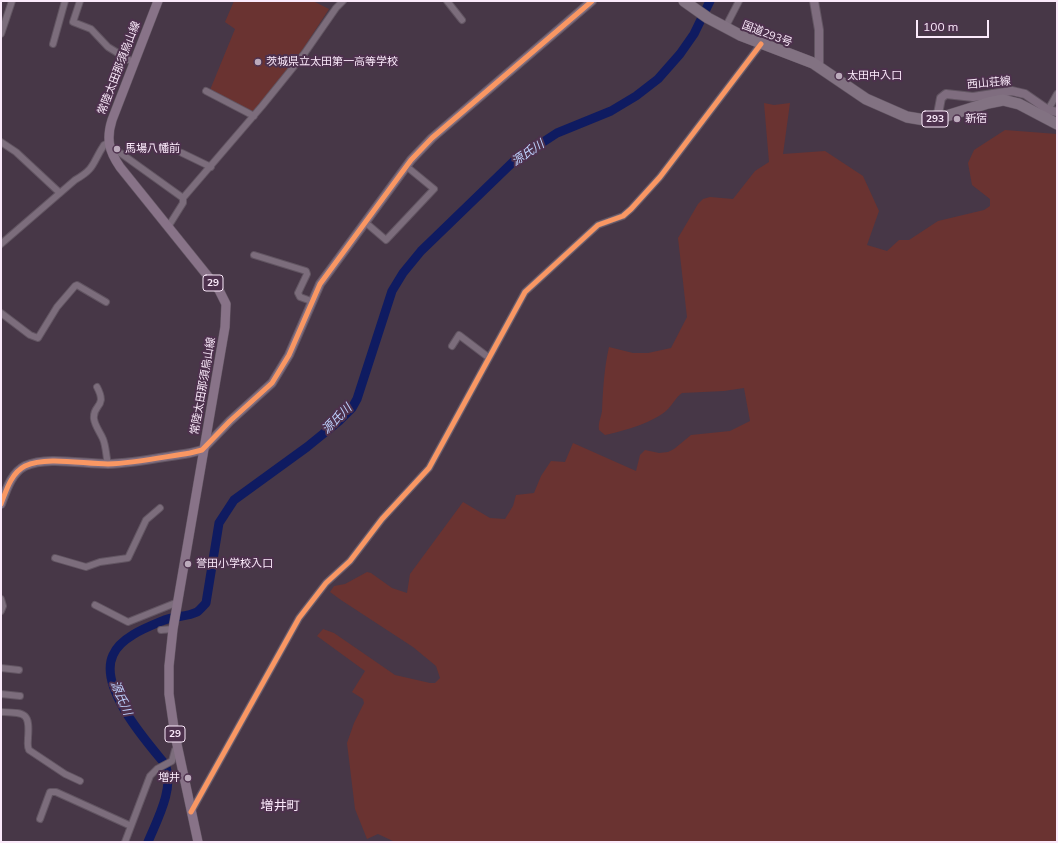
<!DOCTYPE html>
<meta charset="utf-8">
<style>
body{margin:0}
#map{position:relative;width:1058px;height:843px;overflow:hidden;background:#473747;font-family:Mulish,sans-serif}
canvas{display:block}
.frame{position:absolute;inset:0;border:2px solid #fbeafb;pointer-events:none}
.scale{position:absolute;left:916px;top:20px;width:73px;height:18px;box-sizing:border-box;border:2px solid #fbeafb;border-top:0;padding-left:5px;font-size:12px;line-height:14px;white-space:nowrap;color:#fbeafb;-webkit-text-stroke:3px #4d314d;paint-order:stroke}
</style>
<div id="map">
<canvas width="1058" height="843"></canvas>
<div class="frame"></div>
<div class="scale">100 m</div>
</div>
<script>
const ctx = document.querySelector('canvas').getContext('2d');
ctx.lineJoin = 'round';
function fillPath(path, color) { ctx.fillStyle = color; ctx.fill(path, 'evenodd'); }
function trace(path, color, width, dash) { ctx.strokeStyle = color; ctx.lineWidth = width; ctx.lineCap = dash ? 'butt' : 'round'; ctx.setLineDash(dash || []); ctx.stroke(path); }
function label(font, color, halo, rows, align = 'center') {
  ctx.font = font + ' Mulish,"Noto Sans JP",sans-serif'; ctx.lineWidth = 4; ctx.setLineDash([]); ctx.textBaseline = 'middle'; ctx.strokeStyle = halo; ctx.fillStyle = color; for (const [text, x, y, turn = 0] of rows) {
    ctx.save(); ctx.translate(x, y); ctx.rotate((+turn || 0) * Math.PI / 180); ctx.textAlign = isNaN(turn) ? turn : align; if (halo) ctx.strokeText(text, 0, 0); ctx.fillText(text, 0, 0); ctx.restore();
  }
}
fillPath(new Path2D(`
 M234 1H313L329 9 301 52 253 113 210 90 235 29 225 22Z
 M764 103 774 105 790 103 783 154 825 151 863 176 879 211 867 245 887 251 899 240H909L938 221 984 210 990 206V199L972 185 968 163 974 150 1005 130 1057 134V842H395L378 834 367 839 355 809 347 743 354 723 364 703 363 699 352 692 365 671 317 636 323 629 334 633 395 675 430 683H435L440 678 436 666 413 647 341 600 330 592 334 586 345 584 367 572 371 573 392 588 407 593 410 574 463 502 490 518 505 519 513 506 516 495 534 493 541 476 551 461 565 462 573 443 636 471 640 455 645 450 659 453 668 452 674 449 691 435 730 431 750 421 744 388 724 391 682 393C676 397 673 404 668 409 655 422 624 431 605 435L599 430C598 422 601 418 602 411 603 390 604 369 609 347L633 353H648L671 348 687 317 678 238 698 204 703 199 710 197 733 199 755 171 769 162Z`), '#6a3331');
trace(new Path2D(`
 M148 842C157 820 175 788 165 764 146 741 98 687 113 655 120 638 145 628 162 621 173 616 187 617 197 612 200 610 203 606 206 603L219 523 234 500 307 447 339 421 352 408 357 399 392 291 403 273 421 251 514 161 557 133 611 111 636 96 658 79 680 54 694 34 710 1`), '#0f1b61', 9);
const street = new Path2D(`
 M80 1 73 22 91 29 108 47 134 63
 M447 1 462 20
 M725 28 739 1
 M1 34 12 1
 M53 44 65 1
 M206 91 254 116
 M1048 110 1057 94
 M1 142 16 152 60 193
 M110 148 119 152 183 198V203L168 227
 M182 153 211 167
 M183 198 262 106 304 54 336 8 343 1
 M365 222 386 240 434 189 406 166
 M1 244 75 180C96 168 92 163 104 145L108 143
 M254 255 306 271 307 274 298 293 300 297 311 301
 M1 313 30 335 38 338 57 307 75 286 77 285 106 302
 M452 346 459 335 488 357
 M97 387C108 408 92 404 94 419 95 426 100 432 103 439 106 446 106 456 108 464
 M55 558 86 567 100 562 128 558 146 520 160 508
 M1 599 3 606 1 611
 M95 605 128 622 178 602
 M161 630 173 629
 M1 668 19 670
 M1 694 20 696
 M1 712C25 713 30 712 28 738 28 743 27 746 29 750L65 774 80 781
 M191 812 299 618 326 583 350 561 382 519 429 468 525 292 598 225 623 216 631 209 660 177 761 44
 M40 819 50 792H56L131 826
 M125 842 150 776 157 769 172 761 175 750 178 747`);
const secondary = new Path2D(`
 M814 1 819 30V66
 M937 119 941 98 946 94 973 97 1012 91 1025 94 1048 110 1057 112
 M1 504C6 491 11 473 25 466 47 456 83 464 108 464 135 463 163 457 190 453L202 450 230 421 272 383 289 355 320 284 411 160 432 138 592 1`);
const primary = new Path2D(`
 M158 1 112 120C106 139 109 151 120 167L219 290 226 304 225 327 173 629 169 666V694L175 735 198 842`);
const highway = new Path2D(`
 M684 1 708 18 740 35 813 63 866 99 907 117 925 120 937 119 988 103 1003 100 1019 104 1057 124`);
trace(street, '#625562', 8);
trace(secondary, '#625562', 10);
trace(primary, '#625562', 10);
trace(highway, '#625562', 12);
trace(street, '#7c6d7c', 6);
trace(secondary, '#7f6d7f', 8);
trace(primary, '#887388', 9);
trace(highway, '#827282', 11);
trace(new Path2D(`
 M1 504C6 491 11 473 25 466 47 456 83 464 108 464 135 463 163 457 190 453L202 450 230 421 272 383 289 355 320 284 411 160 432 138 592 1
 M191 812 299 618 326 583 350 561 382 519 429 468 525 292 598 225 623 216 631 209 660 177 761 44`), '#f99763', 5);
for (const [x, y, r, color] of [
 [258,62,4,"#bcabbc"],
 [839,76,4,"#bcabbc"],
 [957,119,4,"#bcabbc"],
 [117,149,4,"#bcabbc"],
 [188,564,4,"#bcabbc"],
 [188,778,4,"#bcabbc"]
]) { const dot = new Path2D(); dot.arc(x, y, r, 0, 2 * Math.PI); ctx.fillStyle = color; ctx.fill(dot); trace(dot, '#4d314d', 1.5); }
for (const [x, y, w] of [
 [935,119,26],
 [213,283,20],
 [175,734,20]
]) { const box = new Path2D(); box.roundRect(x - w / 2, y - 8, w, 16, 3); ctx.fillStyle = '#4d314d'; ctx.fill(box); trace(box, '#fbeafb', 1); }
label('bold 10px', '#fbeafb', null, [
 ["293",935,119],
 ["29",213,283],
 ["29",175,734]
]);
label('11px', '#fbeafb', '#4d314d', [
 ["国道293号",767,34,21],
 ["常陸太田那須烏山線",119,68,-69],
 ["西山荘線",989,83,-5],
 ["常陸太田那須烏山線",203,386,-80]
]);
label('11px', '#fbeafb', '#4d314d', [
 ["茨城県立太田第一高等学校",266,62],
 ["太田中入口",847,76],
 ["新宿",965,119],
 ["馬場八幡前",125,149],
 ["誉田小学校入口",196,564],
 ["増井",180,778,"right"]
], 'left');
label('italic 12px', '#bed1fd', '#4d314d', [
 ["源氏川",528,153,-34],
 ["源氏川",337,419,-45],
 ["源氏川",121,698,67]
]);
label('13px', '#fbeafb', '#4d314d', [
 ["増井町",280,806]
]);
</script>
